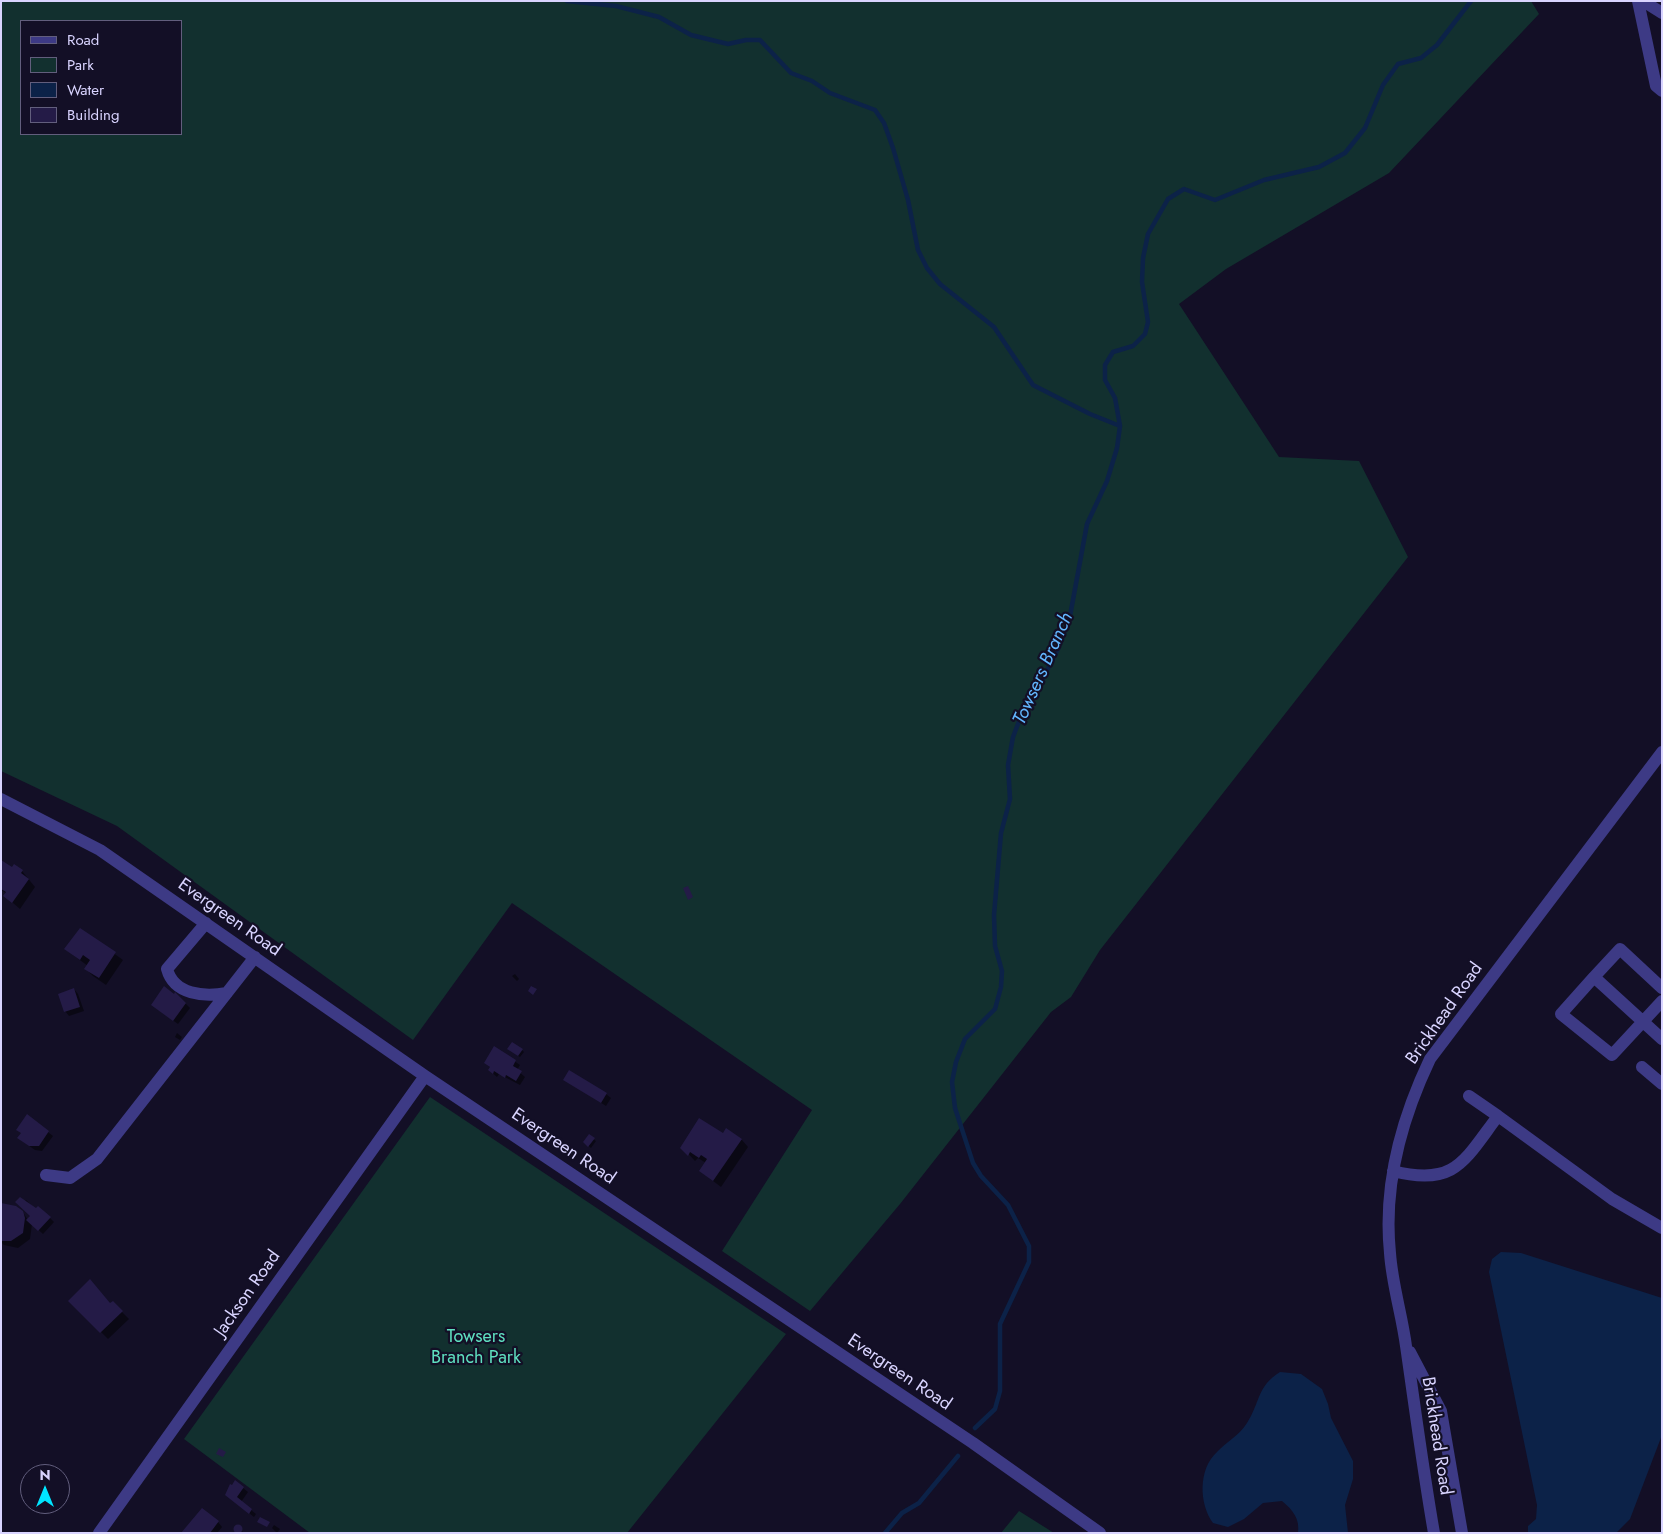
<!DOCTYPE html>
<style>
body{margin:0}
#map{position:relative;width:1663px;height:1534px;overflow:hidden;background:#130f26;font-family:Jost,sans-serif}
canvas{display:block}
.frame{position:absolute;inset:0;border:2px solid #d9d4ff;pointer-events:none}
.legend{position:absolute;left:20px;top:20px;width:162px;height:115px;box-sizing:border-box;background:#130f26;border:1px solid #625e7d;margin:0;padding:6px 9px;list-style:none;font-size:15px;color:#d9d4ff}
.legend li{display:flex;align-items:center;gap:10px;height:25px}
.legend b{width:25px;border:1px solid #625e7d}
.north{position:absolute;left:20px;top:1464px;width:50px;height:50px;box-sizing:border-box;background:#130f26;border:1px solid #625e7d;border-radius:50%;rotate:0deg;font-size:14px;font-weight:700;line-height:20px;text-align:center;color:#d9d4ff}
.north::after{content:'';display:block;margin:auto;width:18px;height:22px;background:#00e5ff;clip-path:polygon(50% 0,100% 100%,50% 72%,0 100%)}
</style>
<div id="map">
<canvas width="1663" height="1534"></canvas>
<div class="frame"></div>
<ul class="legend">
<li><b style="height:6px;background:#3d3a85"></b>Road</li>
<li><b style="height:14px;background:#12302f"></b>Park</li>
<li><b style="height:14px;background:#0c2248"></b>Water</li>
<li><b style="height:14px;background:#241b47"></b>Building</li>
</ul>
<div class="north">N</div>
</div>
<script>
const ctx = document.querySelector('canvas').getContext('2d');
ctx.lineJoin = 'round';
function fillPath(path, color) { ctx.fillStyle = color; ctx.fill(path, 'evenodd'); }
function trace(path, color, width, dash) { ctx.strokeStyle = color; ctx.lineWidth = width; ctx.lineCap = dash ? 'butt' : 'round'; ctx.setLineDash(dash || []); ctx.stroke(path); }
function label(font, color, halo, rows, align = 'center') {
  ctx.font = font + ' Jost,sans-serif'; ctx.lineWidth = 4.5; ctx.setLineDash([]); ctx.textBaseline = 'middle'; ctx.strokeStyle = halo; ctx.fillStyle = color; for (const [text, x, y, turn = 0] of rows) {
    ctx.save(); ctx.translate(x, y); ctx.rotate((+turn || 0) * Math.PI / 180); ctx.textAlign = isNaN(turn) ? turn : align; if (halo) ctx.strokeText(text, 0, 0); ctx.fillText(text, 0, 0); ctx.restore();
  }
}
fillPath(new Path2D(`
 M1 1H1531L1539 14 1389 173 1226 269 1179 304 1279 457 1359 461 1408 557 1100 950 1071 997 1051 1012 900 1204 810 1311 722 1251 812 1110 512 903 413 1040 117 826 1 771ZM21 21H181V134H21Z
 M430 1097 786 1334 627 1533H310L184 1439Z
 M1019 1511 1054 1533H1001Z`), '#12302f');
fillPath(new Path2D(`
 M1501 1252 1521 1253 1662 1298V1435L1630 1519 1616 1533H1528V1526L1536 1519 1537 1505 1489 1272 1492 1259Z
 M1280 1372 1301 1374 1322 1389 1328 1404 1331 1418 1353 1461V1479L1345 1505 1348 1533H1298C1300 1519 1293 1510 1282 1501L1263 1503 1244 1519 1228 1527 1213 1523C1199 1504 1198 1469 1217 1452 1227 1441 1239 1436 1247 1423 1260 1403 1257 1386 1280 1372Z`), '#0c2248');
fillPath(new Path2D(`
 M1 861 12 869 22 871 35 887 20 909 5 896 6 893 1 890Z
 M80 929 123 960 106 985 93 976 86 969 88 966 73 955Z
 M515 974 519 979 517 981 512 976Z
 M74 989 78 994 84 1011 69 1016 65 1011Z
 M176 994 190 1008 178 1024 157 1009Z
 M177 1033 182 1037 180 1040 175 1037Z
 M495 1048 520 1065 517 1070 525 1077 520 1085 499 1074 497 1077 489 1070 491 1068 485 1063Z
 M522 1050 524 1052 520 1057 511 1051Z
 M565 1080 606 1094 611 1098 606 1106Z
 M27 1116 53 1136 42 1151 35 1150 18 1138 22 1134Z
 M723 1135 742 1140 748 1147 721 1187 700 1171 706 1163 698 1158 695 1161 682 1147Z
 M589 1136 596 1141 591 1148 584 1142Z
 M26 1200 36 1210 39 1207 54 1222 43 1234 32 1224 30 1239 18 1248 4 1245 1 1242V1205L24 1214 28 1220 31 1216 24 1202Z
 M70 1301 111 1305 113 1303 129 1319 108 1339Z
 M243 1488 248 1492 241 1502 256 1514 254 1517 231 1499Z
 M218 1522 222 1527 217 1533H183Z
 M274 1525 280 1529 277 1533 272 1528Z
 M239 1526 241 1528 243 1533H237L235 1528Z`), '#0007');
trace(new Path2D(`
 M567 1 616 6 659 17 691 35 728 44 746 40H760L791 73 812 81 830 93 875 110 884 123 893 148 908 200 918 250 927 268 940 284 994 327 1033 385 1090 414 1120 426
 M975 1428 995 1409 1000 1391V1324L1029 1262V1246L1008 1205 981 1176 973 1163 955 1108 952 1082 956 1062 965 1039 995 1009 1001 987 1002 971 995 946 994 915 1001 833 1010 799 1008 765 1013 737 1023 711 1038 688 1058 649 1070 616 1087 524 1107 481 1117 448 1120 426 1115 398 1105 380V365L1113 352 1133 346 1145 334 1148 322 1142 282 1143 258 1148 234 1168 199 1184 189 1215 200 1264 180 1319 167 1345 153 1365 128 1383 85 1398 64 1421 58 1437 45 1471 1
 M885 1533 902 1513 919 1503 958 1456`), '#0c2248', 4.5);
fillPath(new Path2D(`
 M1 860 12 867 14 864 23 870 21 873 29 879 12 903 3 896 6 892 1 889Z
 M688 886 693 897 688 900 683 888Z
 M80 928 116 952 99 978 84 969 90 960 83 955 80 960 64 949Z
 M164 986 174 994 175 992 186 1003 173 1021 151 1005Z
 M531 986 537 989 533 995 528 991Z
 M74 988 80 1007 64 1012 58 994Z
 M512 1042 523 1049 518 1056 507 1049Z
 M494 1046 516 1060 513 1066 522 1071 516 1081 506 1075 505 1078 494 1071 493 1074 488 1070 490 1067 484 1063Z
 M569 1070 607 1093 601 1103 563 1080Z
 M27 1114 49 1131 39 1146H29L17 1138 21 1133 16 1130Z
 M699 1118 723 1133 726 1128 742 1139 713 1181 699 1171 707 1159 701 1155 699 1158 690 1152 688 1156 680 1148Z
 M589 1134 595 1138 588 1147 583 1142Z
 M20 1197 36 1208 38 1206 51 1217 38 1231 26 1220 30 1216 15 1202Z
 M1 1203 16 1206 23 1211 25 1218 23 1233 11 1241H1Z
 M90 1279 110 1303 113 1301 123 1311 100 1333 68 1301Z
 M219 1448 226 1452 223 1457 216 1454Z
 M235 1480 244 1487 237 1497 252 1509 249 1514 225 1495 230 1484 232 1485Z
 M202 1508 219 1521 210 1533H181Z
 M260 1517 270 1522 267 1527 257 1522Z
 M233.5 1529a4.5 4.5 0 1 1 9 0a4.5 4.5 0 1 1-9 0Z`), '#241b47');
trace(new Path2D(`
 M1638 1 1656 86 1662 91
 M1643 1 1662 13
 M1 799 100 850 425 1076 973 1443 1100 1533
 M206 923 167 969C174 995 204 997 227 993
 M1594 977 1561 1014 1612 1055 1662 1001
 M1662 988 1620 949 1594 977 1662 1039
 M1642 1067 1662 1084
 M1469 1096 1498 1116
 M1393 1171C1455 1187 1464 1161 1498 1116L1612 1199 1662 1228
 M46 1175 70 1178 97 1159 255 957
 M1410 1352 1441 1411 1462 1533
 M99 1533 425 1076
 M1434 1533C1423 1470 1415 1408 1406 1346 1402 1315 1392 1284 1390 1253 1383 1185 1401 1120 1430 1059L1662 752`), '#3d3a85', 12);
label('18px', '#d9d4ff', '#130f26', [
 ["Evergreen Road",229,918,35],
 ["Brickhead Road",1445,1014,-55],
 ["Evergreen Road",563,1147,34],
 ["Jackson Road",248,1294,-55],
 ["Evergreen Road",899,1373,34],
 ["Brickhead Road",1436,1436,81]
]);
label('18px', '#5fe0c0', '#130f26', [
 ["Towsers",476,1338],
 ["Branch Park",476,1359]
]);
label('italic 19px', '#62b6ff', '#130f26', [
 ["Towsers Branch",1044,669,-66]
]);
</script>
